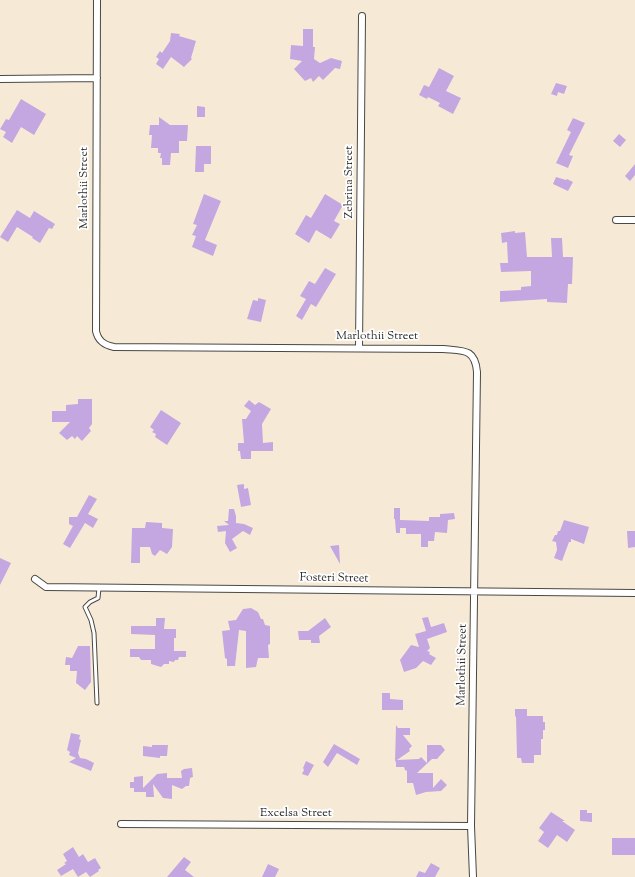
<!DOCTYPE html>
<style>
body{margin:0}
canvas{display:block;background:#f6ead7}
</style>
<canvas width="635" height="877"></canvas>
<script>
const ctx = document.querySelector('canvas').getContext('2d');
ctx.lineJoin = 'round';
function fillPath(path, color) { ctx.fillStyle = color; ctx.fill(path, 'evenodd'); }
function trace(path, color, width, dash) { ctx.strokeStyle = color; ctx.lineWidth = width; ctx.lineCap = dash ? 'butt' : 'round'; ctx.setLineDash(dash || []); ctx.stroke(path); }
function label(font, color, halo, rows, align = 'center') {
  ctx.font = font + ' "Sorts Mill Goudy",serif'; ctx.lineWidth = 3.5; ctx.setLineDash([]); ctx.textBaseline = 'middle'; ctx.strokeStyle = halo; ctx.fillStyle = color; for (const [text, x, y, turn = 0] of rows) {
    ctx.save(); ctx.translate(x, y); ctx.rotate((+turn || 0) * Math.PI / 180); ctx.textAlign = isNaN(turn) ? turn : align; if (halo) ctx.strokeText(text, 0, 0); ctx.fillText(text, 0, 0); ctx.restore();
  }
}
fillPath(new Path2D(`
 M303 29H313V47H315L314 59 320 63 331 58 342 61 340 69 335 68 323 80 319 76 313 82 311 78 305 81 294 69 302 61 290 59 291 45 303 46Z
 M171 33 180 34 179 36 196 41 191 58 192 59 184 67 171 57 163 69 156 64 159 59 156 57 160 51 162 53 170 41Z
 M439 68 454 76 446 91 461 98 453 114 438 106 440 103 428 97 427 99 419 95 424 85 429 87Z
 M556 83 567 86 564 94 558 92 557 96 551 94Z
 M21 99 46 114 34 135 21 127 12 143 3 137 6 132 0 129 6 119 9 120Z
 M197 106 205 107V117H197Z
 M159 117 170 125H188L187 141H179V153H171L170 165H162V158H160L161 153H158V148H151L152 135H149L150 125H159Z
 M573 118 585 123 569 155 573 156 568 168 556 163 571 132 567 130Z
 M619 134 626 140 620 147 613 141Z
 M196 146H211V164H204V172H195Z
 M635 164V175L630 181 625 176Z
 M556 177 566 180 567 179 573 182 568 191 553 184Z
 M204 194 221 201 205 240 217 245 213 256 192 247 196 236 192 235 197 225 193 224Z
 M325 194 343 205 334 221 340 224 331 239 316 230 309 243 295 234 306 215 311 218Z
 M17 210 30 218 34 211 55 224 52 229 49 228 40 243 32 238 33 237 17 227 8 242 0 237Z
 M515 231V233L525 232 527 257H552L551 238H562L563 257H573L572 284H568L567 303 547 302V299L500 302V291L521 290V287L531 286V271L501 272 500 263H508L507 242 502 243 501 233Z
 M325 268 336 274 316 307 311 304 302 320 296 316 306 299 300 296 309 281 315 284Z
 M258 298 266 300 261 322 247 319 253 300 258 301Z
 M78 399H92V424L89 428 91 431 82 441 77 436 75 439 72 436 67 440 59 433 70 422H52V411H66V405L78 404Z
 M249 400 255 405 259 402 271 409 262 424 263 443 273 442V451H251V459H241L240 451H238V443H244L242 419H246L251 411 244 406Z
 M161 410 181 423 167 445 155 437 156 434 152 432 154 430 150 427Z
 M244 484V489L248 488 251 505 241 507 237 485Z
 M89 495 97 499 88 514 98 519 93 528 85 523 70 548 63 544 73 526 69 524V517H77Z
 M394 508H400V520L429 521V517H440V514L454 513 455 519 448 520 447 533 435 532 434 541H428V547H421V534H406V528H400V533H396L395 519H394Z
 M229 509H234L236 516V523L244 524 253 528 250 535 243 531 232 539 237 548 230 552 225 543 226 531 218 532 217 526 229 525 224 521H228Z
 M564 520 589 527 584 544 571 539V542H569L562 561 554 558 557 550 556 542 552 541 555 535H557L558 531H560Z
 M146 522 162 523V528L173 529 172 547 167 554 160 550 155 556 152 554 150 547H140V563H131L132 528H145Z
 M627 531H635V547L628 548Z
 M339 545 340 564 330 546Z
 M0 558 11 563 0 585Z
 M251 608 258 612 261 619H263L265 625 270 626V644L268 645 269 658H258L256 667 246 668V631L239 630 235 666H227V659L225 658 222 631 230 630 228 621 236 620 243 609Z
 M428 617 431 627 444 623 447 632 427 639 430 648 427 651 430 652 429 654 436 658 431 665 423 661 416 668 404 672 400 660 411 645 419 647 415 634 426 631 422 618Z
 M156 618H165L164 629H176V638H174V651H186V657H179L178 660H175L174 662 169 661V664H164L161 667 151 664V660H141L139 657H130V649H155V635L131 634V626H156Z
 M325 618 331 627 319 636 320 643H311V640H299L298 631H308Z
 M78 646H90L91 682 85 690 76 683 77 671H70V665H65L66 657 72 658Z
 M382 693H390V699L403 700V710H382Z
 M515 709H527V716H543V722H545V730H543V739H541V755H534V763H522L521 758H517L516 716 515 717Z
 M396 725 398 728H410V735H403L412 746 409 749 410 751 397 760 419 759 421 757 427 763V745H441L445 750 437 759H432L417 773H433V788L441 779 447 785 441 791 426 792 416 795 413 783H407V771L405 770 404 767H396V761L395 762Z
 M71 733 80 735 79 739 81 740 78 753 80 758 86 759 94 763 91 771 69 762 76 758 69 755 70 752 67 750Z
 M334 744 360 759 357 765 337 753 328 767 323 762Z
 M152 745H168L167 756H160V758L143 756V746L152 747Z
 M306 761 314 765 308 776 302 774 304 770 303 768Z
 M192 768 193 777 190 778 189 786H186L182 789 172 785V799L163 798 153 784 154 797H146V792H134V788H130V782H134V777L143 776V788L157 774 167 773V778H182L181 771 184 769Z
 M580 810H587V813H592V822L580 821Z
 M551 812 565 821H562L575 830 567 842 557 835 548 848 538 841 544 832 539 828Z
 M612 838H635V855H612Z
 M73 847 79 857 83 854 88 862 95 858 101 868 98 870 99 871 90 877 86 872 78 877 73 869 61 876 57 870 66 864 64 863 67 861 63 854Z
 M184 857 191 862 185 870 194 877H167Z
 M431 863 440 868 435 877H416L419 871 425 873Z
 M268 864 279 869 275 877H262Z`), '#c4a7e1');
const lane = new Path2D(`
 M97 703 94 633 91 620 85 607 90 602 98 598 99 588`);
const street = new Path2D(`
 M97 0 96 331C98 341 104 345 114 347L443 349C463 351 475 348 477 372L471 826 473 877
 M0 79 97 78
 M616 220H635
 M359 348 362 16
 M35 579 46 587 635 593
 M121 824 471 826`);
trace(lane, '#494845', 5);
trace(street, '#494845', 8);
trace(lane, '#fff', 3);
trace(street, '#fff', 6);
label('12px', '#2b2b2b', '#fff', [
 ["Zebrina Street",350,182,-90],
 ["Marlothii Street",85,188,-90],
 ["Marlothii Street",377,337],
 ["Fosteri Street",334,579,1],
 ["Marlothii Street",463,665,-89],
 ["Excelsa Street",296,814]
]);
</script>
